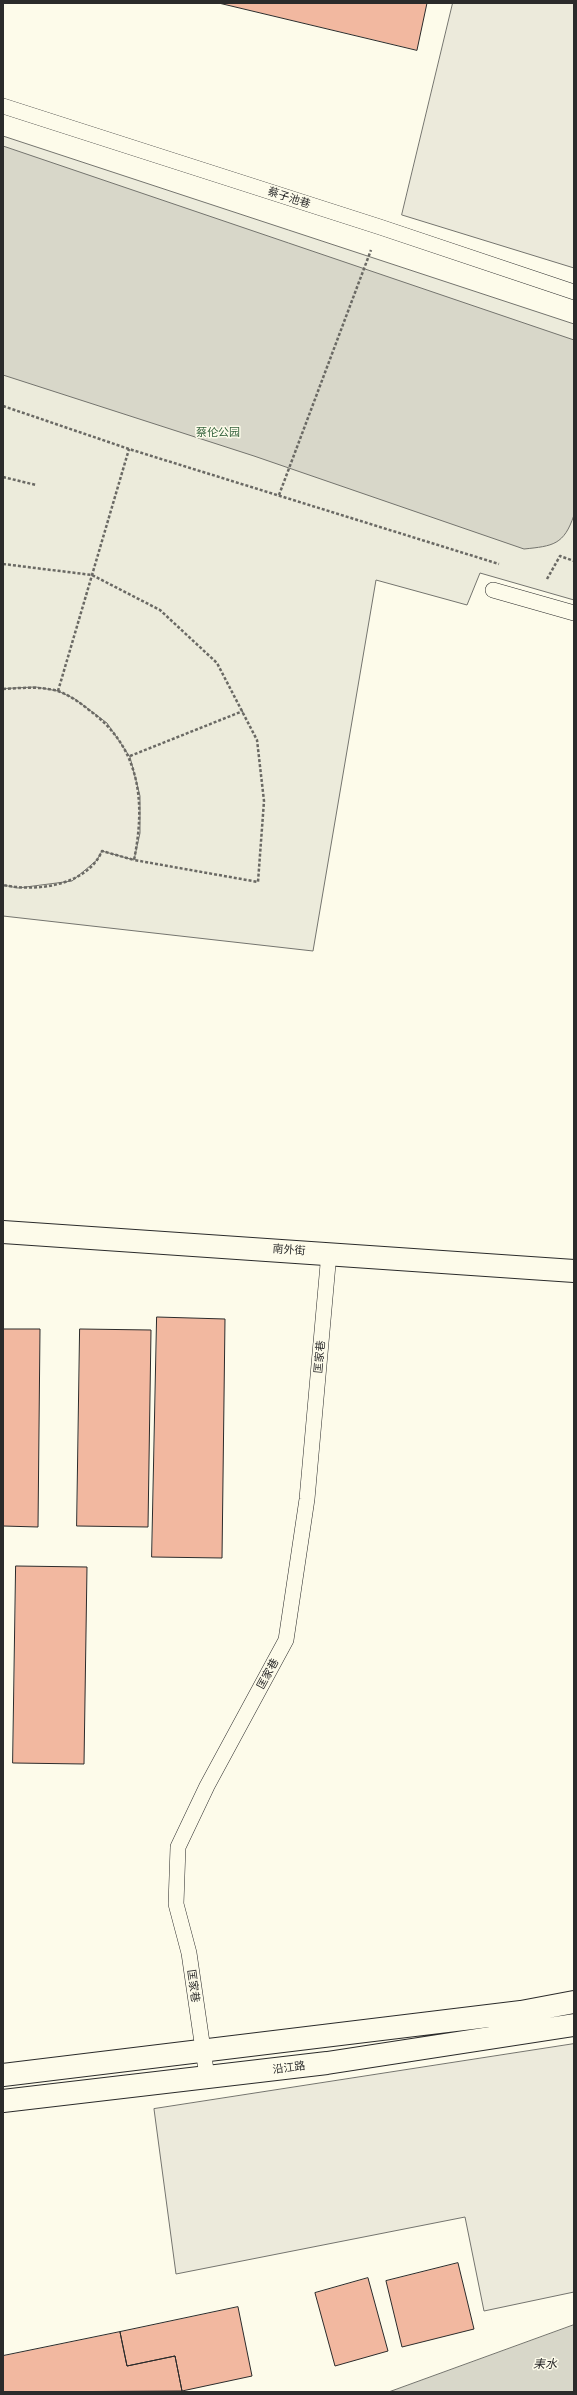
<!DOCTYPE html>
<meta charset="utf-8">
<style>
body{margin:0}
#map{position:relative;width:577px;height:2395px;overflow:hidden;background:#fdfbea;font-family:Inter,sans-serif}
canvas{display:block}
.frame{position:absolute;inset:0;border:4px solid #2b2b2b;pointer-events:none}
</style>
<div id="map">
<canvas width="577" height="2395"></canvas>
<div class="frame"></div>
</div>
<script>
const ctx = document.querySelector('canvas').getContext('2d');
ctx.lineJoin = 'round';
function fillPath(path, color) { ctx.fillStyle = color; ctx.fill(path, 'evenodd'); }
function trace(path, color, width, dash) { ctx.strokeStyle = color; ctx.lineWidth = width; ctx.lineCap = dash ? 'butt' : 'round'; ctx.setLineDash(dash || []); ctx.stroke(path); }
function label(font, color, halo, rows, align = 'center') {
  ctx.font = font + ' Inter,"Noto Sans SC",sans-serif'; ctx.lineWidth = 3; ctx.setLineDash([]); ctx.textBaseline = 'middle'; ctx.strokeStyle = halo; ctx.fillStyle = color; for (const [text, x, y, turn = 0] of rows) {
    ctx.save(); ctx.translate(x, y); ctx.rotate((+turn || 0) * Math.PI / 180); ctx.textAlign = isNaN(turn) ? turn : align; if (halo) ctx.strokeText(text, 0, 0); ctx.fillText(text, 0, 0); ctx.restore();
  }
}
const green = new Path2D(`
 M3 136 574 324V600L480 573 467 605 376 580 313 951 3 916Z`);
fillPath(green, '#ecebdb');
trace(green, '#74746e', 1);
const parking = new Path2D(`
 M453 3H574V268L402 215Z
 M36 687 58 691 75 699 107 723 130 757 140 796V833L134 860 102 851 97 860 72 881 18 888 3 885V689Z
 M574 2044V2292L484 2311 465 2217 176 2274 154 2109Z`);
fillPath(parking, '#eceadb');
trace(parking, '#74746e', 1);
const water = new Path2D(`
 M3 146 574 340V515C564 545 553 546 524 549L254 456 3 375Z
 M574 2325V2392H389Z`);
fillPath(water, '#d8d7c9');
trace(water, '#74746e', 1);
const building = new Path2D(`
 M219 3H427L417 50Z
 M157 1317 225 1319 222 1558 152 1557Z
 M3 1329H40L38 1527 3 1526Z
 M80 1329 151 1330 148 1527 77 1526Z
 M16 1566 87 1567 84 1764 13 1763Z
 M458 2263 474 2329 402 2347 386 2281Z
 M368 2278 388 2351 335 2366 315 2293Z
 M238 2307 252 2376 182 2391 175 2356 127 2366 120 2332Z
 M120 2332 127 2366 175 2356 182 2391 3 2392V2356Z`);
fillPath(building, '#f2b8a0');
trace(building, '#2b2b2b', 1);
const service = new Path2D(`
 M3 106 380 227 574 292
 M493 590 574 613
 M207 2077 189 1953 176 1904 178 1847 207 1786 286 1640 307 1499 329 1253`);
const minor = new Path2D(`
 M3 1232 574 1271`);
const tertiary = new Path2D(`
 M3 2075 521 2012 574 2002
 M3 2101 327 2063 574 2025`);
trace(service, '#2b2b2b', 16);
trace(minor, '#2b2b2b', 24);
trace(tertiary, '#2b2b2b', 24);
trace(new Path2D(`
 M3 406 129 449 499 564
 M3 477 36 485
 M279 495 371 250
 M3 564 92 575 160 610 217 663 257 740 264 801 258 882 134 860
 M547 579 560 556 574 561
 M3 689C21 688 40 686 58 691 69 695 79 702 89 710 140 747 146 801 134 860L102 851C87 886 36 892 3 885
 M58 691 129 449
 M130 756 243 711`), '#6a6964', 2.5, [3, 2]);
trace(service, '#fdfbea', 15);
trace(minor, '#fdfbea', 22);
trace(tertiary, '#fdfbea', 22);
label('11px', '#2b2b2b', '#fdfbea', [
 ["蔡子池巷",289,198,18],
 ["南外街",289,1250,4],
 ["匡家巷",320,1357,-85],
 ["匡家巷",268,1674,-61],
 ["匡家巷",193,1986,82],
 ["沿江路",289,2068,-7]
]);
label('11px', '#34623c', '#fdfbea', [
 ["蔡伦公园",218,433]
]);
label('italic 12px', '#2b2b2b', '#fdfbea', [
 ["耒水",545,2364]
]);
</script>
